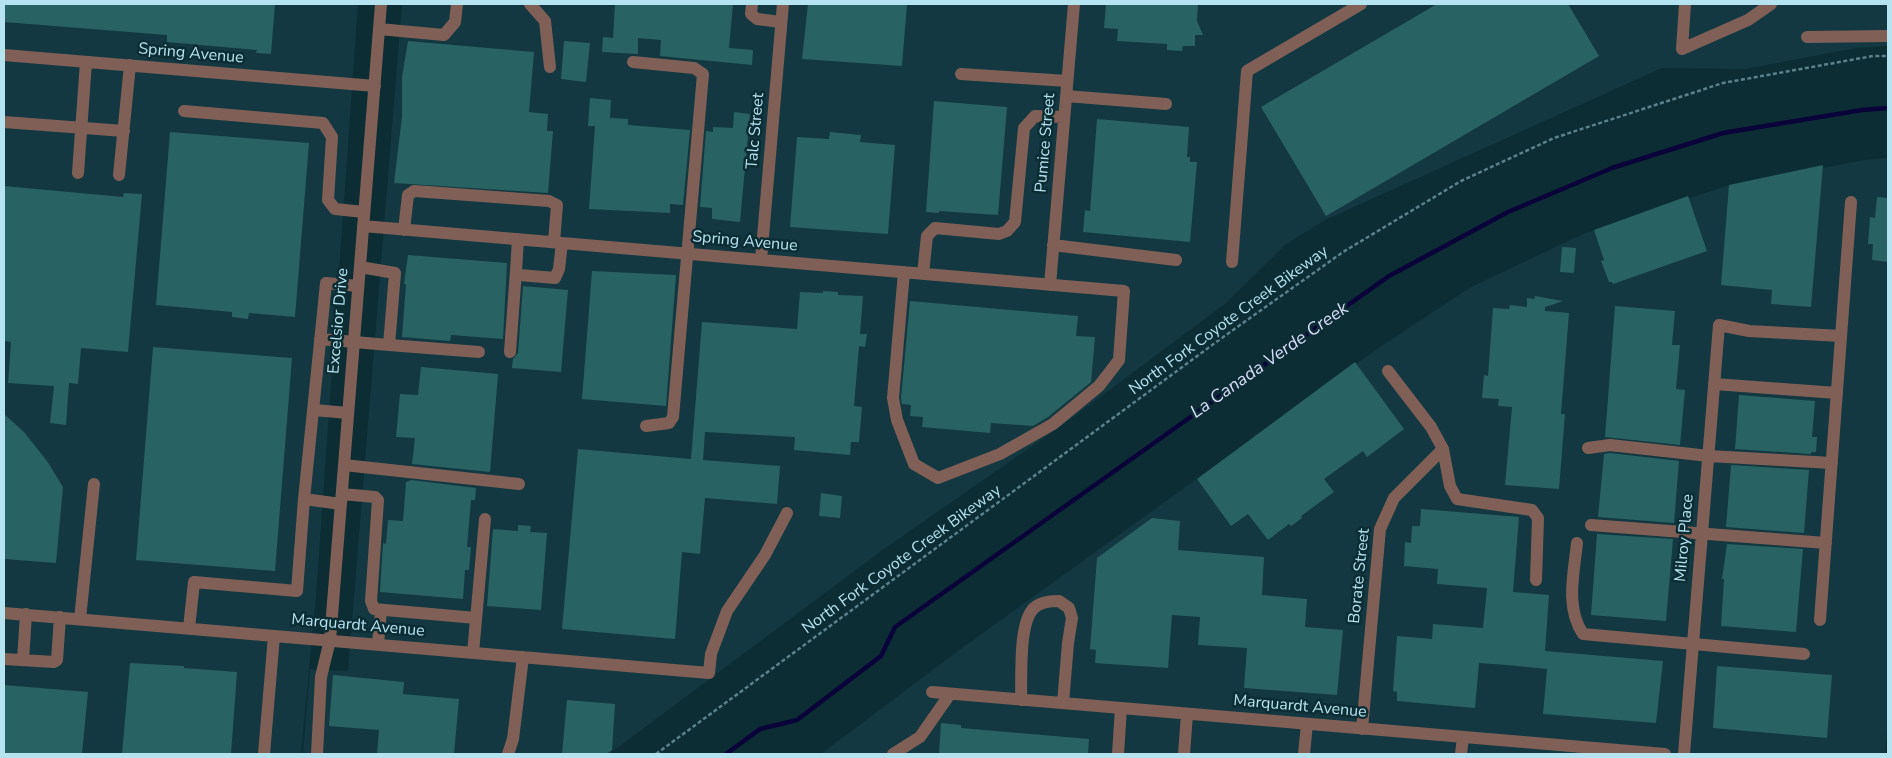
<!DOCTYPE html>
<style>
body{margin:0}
#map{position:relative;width:1892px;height:758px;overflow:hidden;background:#0c2d34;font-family:"Nunito Sans",sans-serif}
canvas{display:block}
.frame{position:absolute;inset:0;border:5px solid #b6e3f0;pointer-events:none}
</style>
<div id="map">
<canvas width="1892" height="758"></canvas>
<div class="frame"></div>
</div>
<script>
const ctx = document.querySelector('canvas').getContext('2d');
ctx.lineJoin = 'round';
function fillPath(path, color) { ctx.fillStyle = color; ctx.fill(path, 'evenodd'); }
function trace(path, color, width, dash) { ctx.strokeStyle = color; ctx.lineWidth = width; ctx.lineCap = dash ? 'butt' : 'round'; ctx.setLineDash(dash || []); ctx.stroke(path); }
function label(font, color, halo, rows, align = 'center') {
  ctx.font = font + ' "Nunito Sans",sans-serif'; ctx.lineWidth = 5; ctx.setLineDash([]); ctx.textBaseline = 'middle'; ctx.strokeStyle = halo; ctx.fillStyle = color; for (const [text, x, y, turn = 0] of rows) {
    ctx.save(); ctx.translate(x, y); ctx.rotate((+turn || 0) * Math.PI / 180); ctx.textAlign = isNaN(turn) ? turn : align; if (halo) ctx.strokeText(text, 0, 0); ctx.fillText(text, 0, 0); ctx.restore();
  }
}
fillPath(new Path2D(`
 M4 4H358L316 596 301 754H4Z
 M402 4H1888V46L1856 48 1745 69 1662 68 1325 220 1285 245 1225 304 1061 426 884 549 609 754H303L310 669 348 671Z
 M1888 158V718L1885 754H821L951 656 1377 349 1471 287 1583 234 1723 187 1864 160Z`), '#133841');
trace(new Path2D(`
 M726 754 760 729 797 720 881 656 895 627 1389 276 1508 212 1612 168 1723 133 1862 110 1888 108`), '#0a033a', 4.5);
fillPath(new Path2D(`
 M4 4H275L271 54 256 53 257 50 167 42V35L4 22Z
 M615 4H733L729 48 753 50 752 65 660 56 661 40 638 38V54L602 52 603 37 613 38Z
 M808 4H907L902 66 802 59Z
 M1106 4H1198L1197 21 1203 35H1195V46H1183L1182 51 1167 50V44L1117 41 1118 29 1104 28Z
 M1437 4H1568L1599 56 1326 216 1261 107Z
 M408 41 534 52 529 112 548 114 547 131H553L548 193 394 183 402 117V77Z
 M564 41 590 43 586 82 561 79Z
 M590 98 611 100 610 118 628 119V125L690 130 683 205 670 204V213L589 209 595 126H588Z
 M934 101 1007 107 998 215 939 211V213L926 212Z
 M734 112 750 114 740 222 712 219V208L700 207 706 131 713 132V127L733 128Z
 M1097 119 1189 127 1187 157H1190V162H1197L1190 242 1083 232 1085 210 1090 211Z
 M170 132 309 143 295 317 249 313 248 319 232 317V312L156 305Z
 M830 132 861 135 860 142 895 145 888 234 790 227 797 137 829 139Z
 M1823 165 1811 307 1771 304 1772 290 1721 285 1729 185Z
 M4 186 123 197 124 193 142 194 128 352 81 348 78 384 69 383 66 425 50 423 54 386 8 383 11 342 4 341Z
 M1688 196 1707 251 1613 284 1612 282H1609L1601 261 1604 260 1594 230Z
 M1877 197 1888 198V262L1872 260 1873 244H1868L1870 217 1875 218Z
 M1562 247 1576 248 1574 273 1560 272Z
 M408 255 507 263 503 339 451 335 450 341 402 337 406 284H404Z
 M592 271 676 275 666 406 582 399Z
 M523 286 568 290 561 372 512 368 513 359 518 353Z
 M823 291 838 292V295L863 296 860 334H867L865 347 859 346 854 406 862 407 859 442H851L850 455 794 450 795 437 705 432 703 460 780 466 777 504 705 498 700 554 682 552 675 639 562 629 578 449 691 459 702 322 797 329 800 292 823 293Z
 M1535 296 1563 301 1545 307V311L1569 313 1561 414H1565L1559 489 1505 485 1512 407 1498 406 1499 399 1482 398 1484 375 1488 376 1493 308 1509 309 1510 305 1527 307V298L1534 299Z
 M910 301 1078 316 1076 336 1095 337 1091 382 1048 417 1033 426 991 423 990 433 922 427 923 417 910 416 911 405 902 404 901 398Z
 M1615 306 1675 311 1672 345H1680L1676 389 1685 390 1680 445 1605 437Z
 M153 347 292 358 275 571 136 560Z
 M1355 362 1404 429 1367 457 1363 451 1324 479 1334 492 1301 516 1302 518 1291 526 1289 524 1268 540 1248 514 1231 526 1197 479Z
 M421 367 498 374 490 472 412 464 415 438 396 437 400 394 418 395Z
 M1739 395 1815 401 1812 437H1817L1816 452H1811V454L1735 449Z
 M4 414 24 432 47 461 63 487 56 563 4 559Z
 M1610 453 1679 461 1674 523 1598 517 1604 454Z
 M1731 465 1809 470 1804 533 1726 527Z
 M411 480 476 488 475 500H471L467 547H471L469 570H465L463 599 380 592 383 543 386 544 388 520 403 521 406 482Z
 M821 493 842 496 840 518 819 516Z
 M1421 509 1519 517 1513 592 1549 595 1545 651 1663 661 1656 723 1543 714 1547 669 1507 665 1479 663 1475 708 1397 701V692L1393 691 1397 636 1432 639 1433 624 1483 628 1487 588 1437 584 1438 569 1404 566 1405 542 1411 543 1412 526H1420Z
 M1152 518 1180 521 1178 550 1264 557 1262 595 1307 599 1305 627 1343 630 1337 695 1244 688 1247 648 1198 645 1200 617 1172 615 1168 668 1095 663 1096 650 1090 649 1097 558Z
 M518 525 531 526 530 532 547 533 541 610 487 606 493 529 518 531Z
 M1597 534 1673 539 1666 621 1591 615Z
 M1727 544 1803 549 1796 632 1721 626 1724 579H1722Z
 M130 663 184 666V668L237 672 231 754H122Z
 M1717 666 1832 675 1827 738 1713 728Z
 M333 675 404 682 403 694 459 699 454 754H377L379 730 329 726Z
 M4 685 88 692 82 754H4Z
 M567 700 615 704 612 750 606 754H562Z
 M941 723 961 725V728L1089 739 1088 754H939Z`), '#296262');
trace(new Path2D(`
 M656 754 1219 340 1343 252 1461 181 1554 138 1723 83 1873 56H1888`), '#5b828c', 2.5, [4, 2.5]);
trace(new Path2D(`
 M530 4 545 21 550 67
 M752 4 751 14 757 19 781 22
 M1685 4 1682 49 1748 20 1771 4
 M379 29 444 35 455 22 457 4
 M1807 37 1888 36
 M4 55 375 86
 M633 62 694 68 703 74 673 417 669 423 646 426
 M961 74 1067 81
 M1066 96 1166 104
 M184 111 323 123 332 137 328 200 335 209 364 212
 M4 122 124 131
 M78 173 86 62
 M119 175 130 65
 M363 226 1124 291 1119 360 1099 386 1053 424 1000 454 938 478 914 464 897 420 893 398 904 272
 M404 230 408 195 414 191 549 201 557 205 554 242
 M518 239 516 271 519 275 555 278 559 269 562 243
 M1053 245 1176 260
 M761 260 783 4
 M1232 262 1247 71 1361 4
 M923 274 927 236 935 228 999 234 1007 231 1015 222 1024 128 1035 116 1064 117
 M1050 285 1074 4
 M320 339 389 345 395 273 360 267
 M389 345 479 352
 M510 352 516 271
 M1388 371 1431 427 1443 449 1450 486 1457 499 1532 510 1538 518 1536 580
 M1714 384 1837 393
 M314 410 348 413
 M1588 448 1610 445 1709 456 1832 463
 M344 465 519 484
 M342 494 375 497 378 500 371 601 374 609 476 618
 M304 499 341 504
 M1591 525 1826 543
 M1577 543C1574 573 1565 607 1583 634L1804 654
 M4 613 709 673 711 654 727 611 765 555 787 513
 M80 619 94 484
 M1820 620 1851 202
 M189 628 194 582 297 591 304 499 326 283 358 286
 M378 644 381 610
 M473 653 485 519
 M4 659 54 662 57 660 60 617
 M23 660 26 614
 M932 692 1665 754
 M1021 700C1022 678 1018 623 1034 608 1040 602 1051 601 1059 601L1069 608 1072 618 1068 643 1063 703
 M1362 729 1380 529 1394 498 1443 449
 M264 754 274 636
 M317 754 321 677 330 640 381 4
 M508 754 513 739 523 657
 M893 754 920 737 950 694
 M1118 754 1121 708
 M1184 754 1187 714
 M1304 754 1307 724
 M1461 754 1463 737
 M1684 754 1719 325 1749 331 1841 336`), '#806056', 12);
label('16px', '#b6e3f0', '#0c2d34', [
 ["Spring Avenue",191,54,5],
 ["Talc Street",756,131,-85],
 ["Pumice Street",1046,143,-85],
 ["Spring Avenue",745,242,5],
 ["Excelsior Drive",339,321,-85],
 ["North Fork Coyote Creek Bikeway",1229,321,-36],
 ["Milroy Place",1685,538,-85],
 ["North Fork Coyote Creek Bikeway",902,560,-36],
 ["Borate Street",1360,576,-84],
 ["Marquardt Avenue",358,626,5],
 ["Marquardt Avenue",1300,707,5]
]);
label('italic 18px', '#d8defa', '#0c2d34', [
 ["La Canada Verde Creek",1270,361,-35]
]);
</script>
